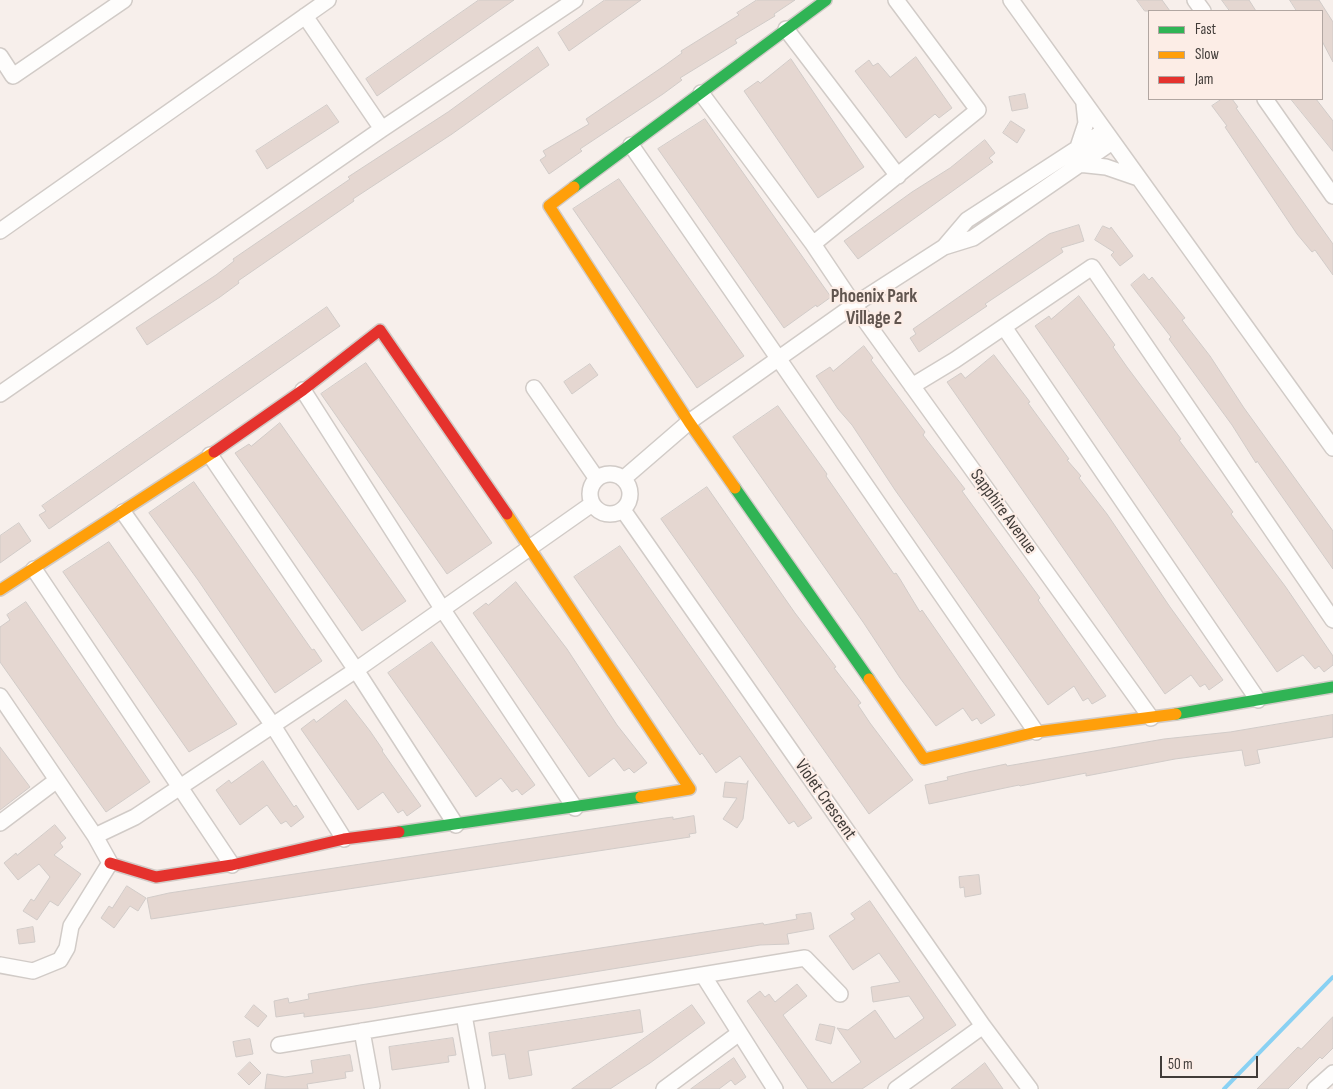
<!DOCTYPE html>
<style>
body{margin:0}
#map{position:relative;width:1333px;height:1089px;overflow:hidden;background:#f7efeb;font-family:"Sofia Sans Condensed",sans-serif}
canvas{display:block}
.legend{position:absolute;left:1148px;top:10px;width:175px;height:90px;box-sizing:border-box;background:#fcede6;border:1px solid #b1a6a1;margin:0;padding:6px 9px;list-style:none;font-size:15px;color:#413c39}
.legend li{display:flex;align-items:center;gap:10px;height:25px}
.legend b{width:25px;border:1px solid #b1a6a1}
.scale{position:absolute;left:1160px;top:1056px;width:98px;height:22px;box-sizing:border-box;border:2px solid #413c39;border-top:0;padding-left:6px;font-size:15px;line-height:18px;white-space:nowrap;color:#413c39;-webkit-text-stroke:4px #fcede6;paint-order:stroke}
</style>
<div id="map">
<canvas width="1333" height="1089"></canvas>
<ul class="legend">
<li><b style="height:6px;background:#30b455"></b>Fast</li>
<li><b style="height:6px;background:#ff9f0a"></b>Slow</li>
<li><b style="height:6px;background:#e5322d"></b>Jam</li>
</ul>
<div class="scale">50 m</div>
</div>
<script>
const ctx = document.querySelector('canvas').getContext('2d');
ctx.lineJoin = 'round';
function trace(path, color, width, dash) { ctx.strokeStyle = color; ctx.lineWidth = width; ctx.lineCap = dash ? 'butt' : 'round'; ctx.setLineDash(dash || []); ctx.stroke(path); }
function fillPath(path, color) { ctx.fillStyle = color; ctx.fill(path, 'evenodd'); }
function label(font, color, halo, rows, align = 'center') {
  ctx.font = font + ' "Sofia Sans Condensed",sans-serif'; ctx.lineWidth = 4.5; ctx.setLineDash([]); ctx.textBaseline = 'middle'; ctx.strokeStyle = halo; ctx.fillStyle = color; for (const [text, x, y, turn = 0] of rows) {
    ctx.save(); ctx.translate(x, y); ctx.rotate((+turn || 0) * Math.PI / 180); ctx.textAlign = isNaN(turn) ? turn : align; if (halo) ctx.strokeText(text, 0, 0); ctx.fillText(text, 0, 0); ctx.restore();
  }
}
trace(new Path2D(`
 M1224 1089 1333 977`), '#89d1f3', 4);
const building = new Path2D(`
 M479 0H514L377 96 366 79Z
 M605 0H641L569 51 558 33Z
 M757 0H795L774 14 775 16 735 40 737 43 680 78 682 80 663 94 580 149 582 151 549 174 540 160 546 156 543 151 589 124 586 119 664 66 682 53 681 51 739 15 737 13Z
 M1137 0H1162L1170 11H1145Z
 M1222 0H1249L1256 11H1230Z
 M1290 0H1319L1333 22V62L1322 41V11H1297Z
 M538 47 549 65 452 134 353 199 354 201 238 281 239 283 220 297 147 345 136 328 216 275 234 261 233 259 350 179 348 177 448 112Z
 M916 57 952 108 939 118 935 114 906 138 855 71 869 60 873 66 878 63 890 77Z
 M791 59 864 167 818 198 744 91 758 81 760 83Z
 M1025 94 1028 108 1012 111 1009 97Z
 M1222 99H1232L1238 107 1236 108 1333 244V275L1315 250 1312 252 1297 234 1225 127 1227 126 1212 106Z
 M1291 99H1316L1333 121V151Z
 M327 105 339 122 267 169 256 151Z
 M705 119 831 297 817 307 816 305 784 328 658 149Z
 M1011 121 1025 130 1017 143 1003 133Z
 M985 140 995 153 989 158 993 162 858 259 844 241 912 192 950 168Z
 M619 179 744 356 697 388 573 209Z
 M1079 225 1084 241 1061 248 1063 252 985 304 987 306 919 352 910 338 916 334 913 329 1049 234Z
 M1103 226 1110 229 1111 227 1133 256 1120 266 1111 255 1114 252 1095 240Z
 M1144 274 1149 280 1152 277 1185 318 1182 320 1210 356 1244 408 1333 531V569L1257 461 1256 463 1232 425 1169 339 1171 337 1131 285Z
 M1079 296 1115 345 1113 347 1127 367 1181 439 1179 440 1233 512 1231 514 1285 586 1333 656V665L1324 672 1319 666 1315 669 1303 655 1277 672 1035 326 1049 316 1051 319Z
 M327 307 340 326 49 529 39 515 46 511 42 506Z
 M864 346 873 358 871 360 925 432 923 435 965 489 962 491 1040 598 1038 600 1106 696 1092 704 1088 698 1083 701 1074 686 1048 705 895 490 852 425 838 409 816 376 830 367 833 371Z
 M994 355 1030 402 1028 403 1069 459 1067 460 1081 476 1079 478 1107 514 1170 607 1223 680 1209 690 1205 684 1200 687 1191 675 1165 694 947 382 961 373 965 378Z
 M366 363 492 543 447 574 321 394Z
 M590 364 598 375 572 394 564 382Z
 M778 406 827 474 826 476 894 574 896 573 900 579 912 599 920 612 922 610 995 715 981 724 977 718 972 721 963 708 936 726 900 678 863 622 733 437Z
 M280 423 406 601 362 631 235 453 249 444 251 446Z
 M194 482 312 650 314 649 322 661 275 693 198 580 149 513Z
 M707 487 795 613 836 667 834 668 861 703 858 705 870 723 913 780 869 814 661 519Z
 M19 523 31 541 0 563V536Z
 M109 542 237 724 189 752 63 572Z
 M620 546 812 818 798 827 794 821 789 824 740 756 716 773 702 753 700 755 574 577Z
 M516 582 567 649 617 725 647 763 634 773 629 768 624 771 614 758 589 777 473 613 486 603 488 605Z
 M26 602 150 782 106 812 0 662V627L10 620 7 615Z
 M432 642 535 785 522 795 517 789 512 792 501 778 476 797 388 673Z
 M346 700 370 731 383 750 382 751 421 806 407 816 403 810 398 813 383 792 358 810 301 729 314 719 316 722Z
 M1333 715V737L1257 750 1260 763 1245 766 1242 750 1175 759 1086 776V773L1020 786 1019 785 929 804 925 785 948 780 947 777 968 772 1006 764 1007 766 1164 739 1230 732Z
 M0 747 30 787 0 810Z
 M263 761 294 807 296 805 304 817 291 827 286 821 281 824 267 805 240 825 216 790 229 780 231 783Z
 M748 781 743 819 737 828 723 819 737 798 723 797 725 782 746 784Z
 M694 816 696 833 689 834 690 837 151 919 147 898 169 893 665 818 673 817V819Z
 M55 825 66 838 60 843 63 847 54 855 81 874 58 906 50 901 37 920 23 911 31 899 34 901 50 877 39 864 18 880 4 863 16 853 17 855Z
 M979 875 981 894 965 897 964 887 960 888 959 877Z
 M127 886 146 898 138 911 130 906 114 928 101 918 109 906 112 908Z
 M870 901 956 1025 862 1089H808L747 1001 760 991 765 997 769 994 775 1002 797 984 807 996 783 1015 832 1083 861 1062 837 1028 848 1030 875 1010 895 1039 924 1018 909 996 873 1002 871 987 900 982 879 953 853 970 829 936 855 919 851 914Z
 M811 913 814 929 787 934 789 944 760 945 372 1008 304 1017V1013L276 1017 274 1001 288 998 289 1003 309 999 308 994 360 985 763 923 764 925 797 919 796 915Z
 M33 927 35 942 19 944 17 930Z
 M254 1005 267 1016 258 1027 245 1017Z
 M692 1005 705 1023 650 1063 610 1089H572Z
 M640 1010 643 1032 528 1051 532 1075 509 1079 505 1054 492 1056 489 1033Z
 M1333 1017V1048L1322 1059 1320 1057 1288 1089H1257L1298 1047 1301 1049Z
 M820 1024 835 1027 831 1044 816 1040Z
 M453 1038 456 1055 448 1056 449 1062 392 1070 389 1047Z
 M250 1039 253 1054 236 1057 233 1042Z
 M350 1055 353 1071 345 1072 346 1078 307 1084 308 1089H265L267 1074 285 1077 313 1073 311 1061Z
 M734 1058 746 1077 735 1085 731 1080 719 1089H691Z
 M250 1062 261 1073 249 1085 238 1074Z
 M985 1063 1003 1089H951L972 1073Z`);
fillPath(building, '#e5d7d1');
trace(building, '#d1cbc8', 1);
const street = new Path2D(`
 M1011 0 1333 448
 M1195 0 1203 11
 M305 16 382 129
 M786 29 898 176
 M0 56 13 76 124 0
 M701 93 813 244 854 305 1151 718
 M1265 99 1333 196
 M631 145 1036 732
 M1077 150 1086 123 1084 104
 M1078 164 1106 167 1138 178
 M0 231 328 0
 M813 244 978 110 896 0
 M944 247 967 220 1104 131
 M1004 327 1258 700
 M912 386 955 360 1092 267 1333 620
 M534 388 597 479
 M303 390 443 610 575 808
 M0 394 382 129 575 0
 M210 455 356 670 456 825
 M590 494a20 20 0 1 1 40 0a20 20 0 1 1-40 0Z
 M623 479 689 422 854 305 944 247 973 238 1112 142
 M623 510 983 1026 1030 1089
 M123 512 272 724 344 839
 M34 569 232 865
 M0 696 95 836
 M0 823 57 780
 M0 965 33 971 60 960 67 948 71 926 110 863 95 836 135 817 356 670 592 504
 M703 975 775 1089
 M464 1015 477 1087
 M362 1031 372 1086
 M279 1045 805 958 840 994
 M664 1089 738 1034
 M896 1089 983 1026
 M1315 1089 1333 1073`);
const fast = new Path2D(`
 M574 187 826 0
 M735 488 869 679
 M1176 714 1333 687
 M399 832 641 797`);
const slow = new Path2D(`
 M574 187 549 206 689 422 735 488
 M507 514 690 789 641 797
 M0 590 214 452
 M869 679 924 759 1036 732 1176 714`);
const jam = new Path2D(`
 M214 452 303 390 380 330 507 514
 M110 863 156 877 232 865 344 839 399 832`);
trace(street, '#d1cbc7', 18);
trace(fast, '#d1cbc7', 14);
trace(slow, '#d1cbc7', 14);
trace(jam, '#d1cbc7', 14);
trace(street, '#fefdfc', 15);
trace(fast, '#30b455', 11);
trace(slow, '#ff9f0a', 11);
trace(jam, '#e5322d', 11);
label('18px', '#413c39', '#fcede6', [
 ["Sapphire Avenue",1003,512,54],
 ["Violet Crescent",825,800,55]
]);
label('bold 19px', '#61554f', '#fcede6', [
 ["Phoenix Park",874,297],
 ["Village 2",874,319]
]);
</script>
